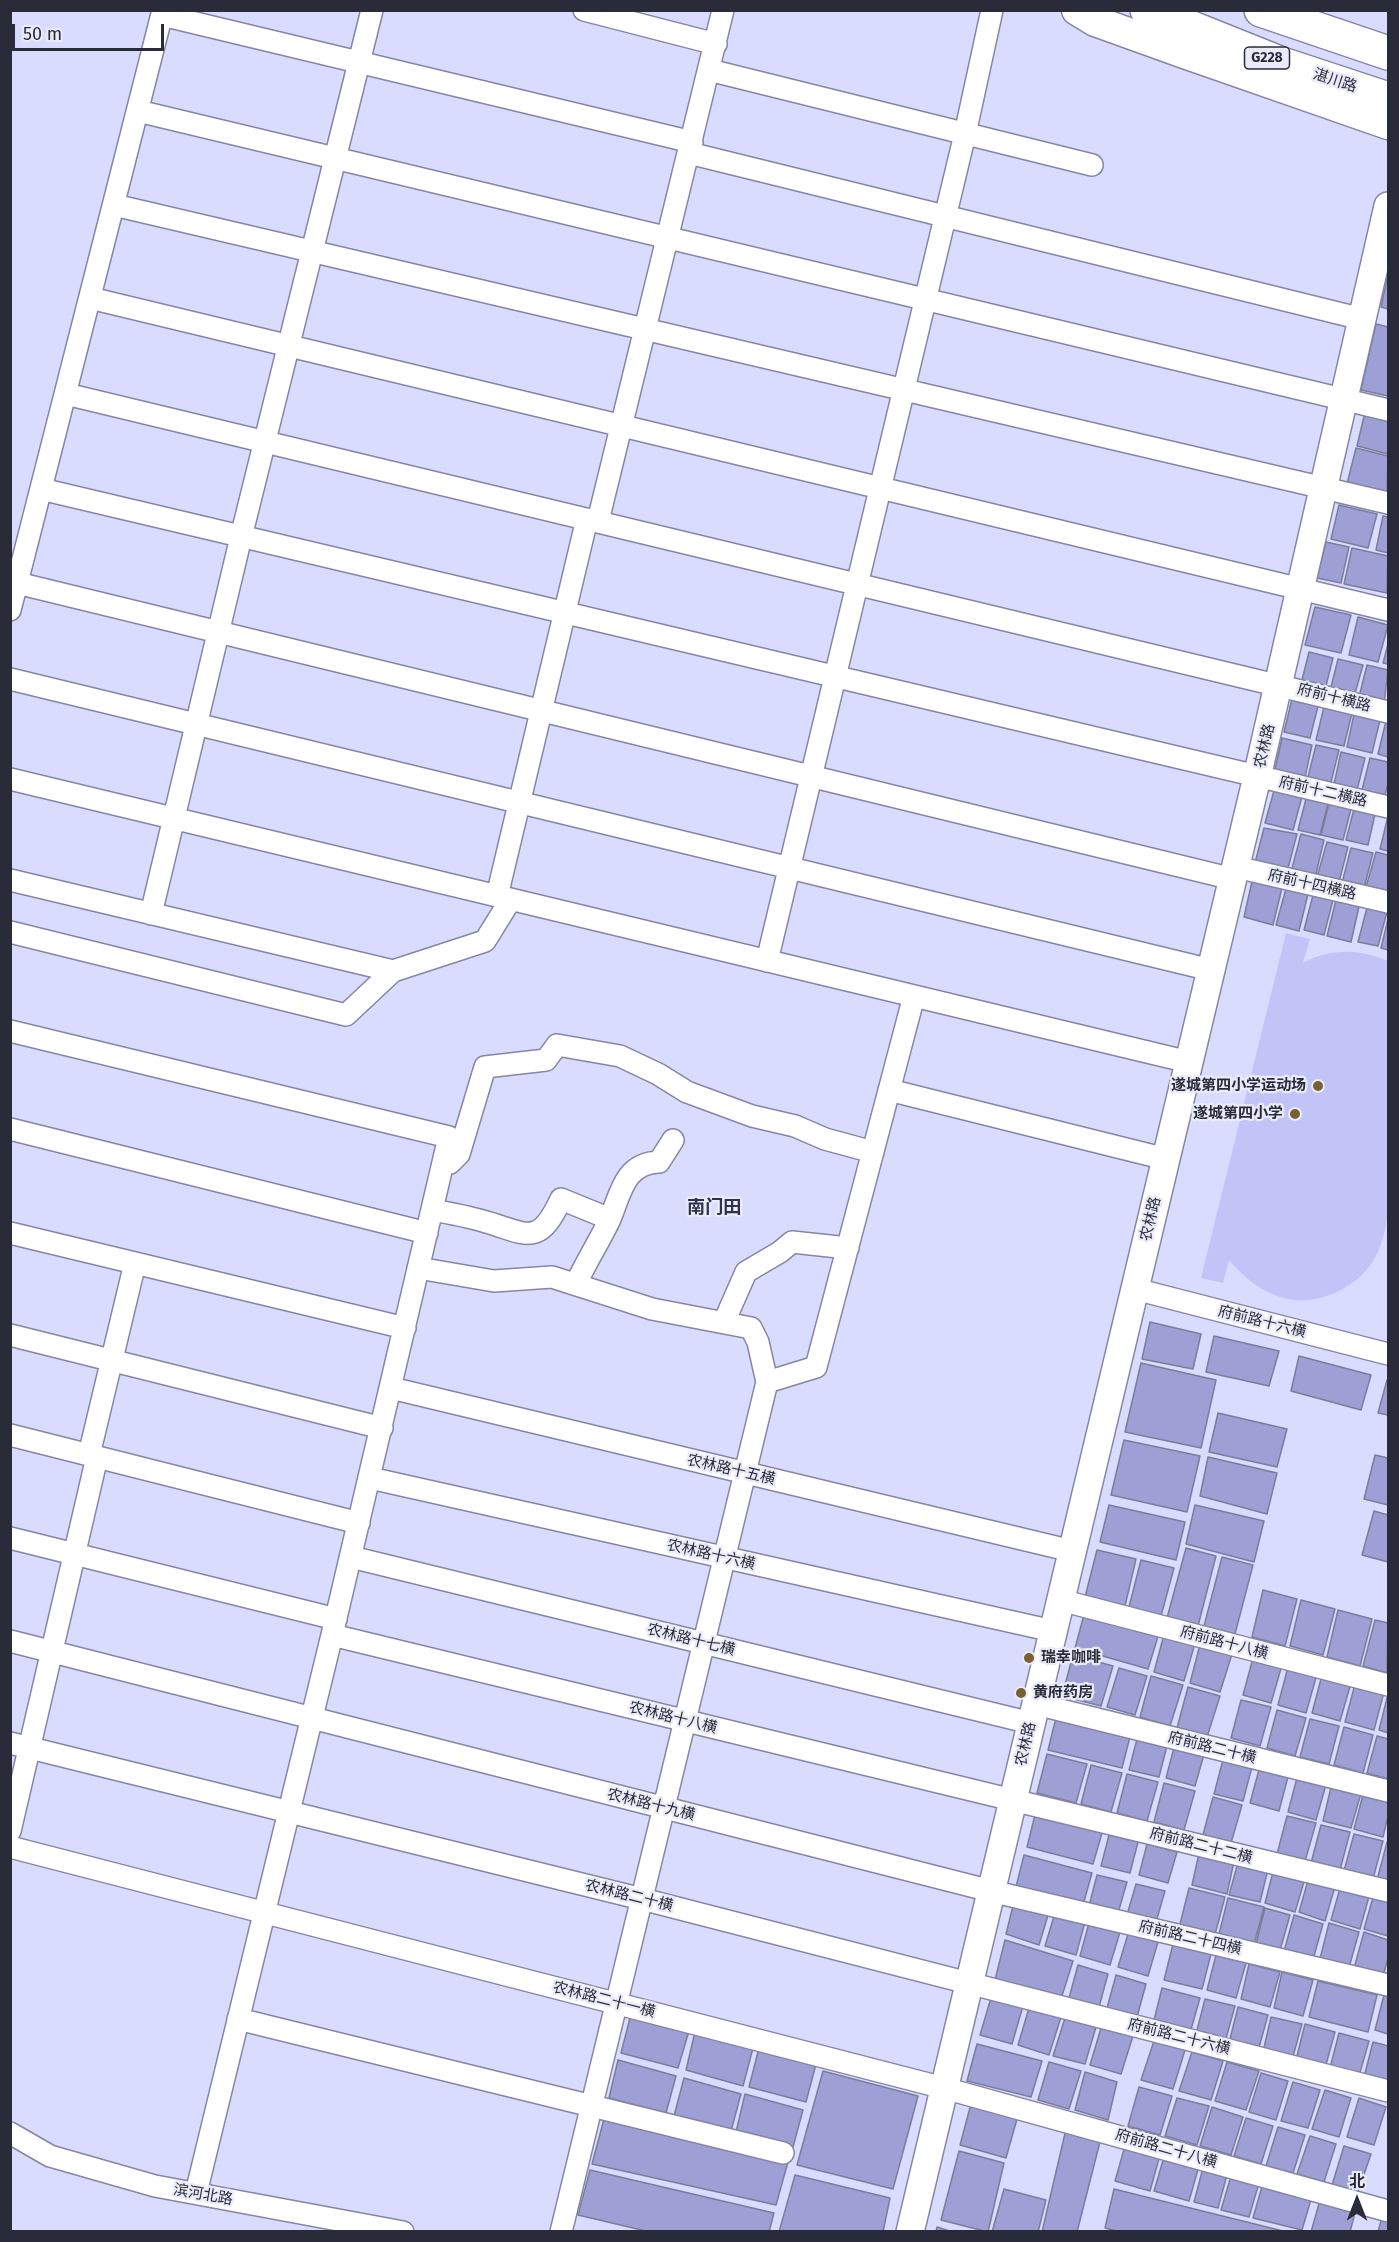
<!DOCTYPE html>
<meta charset="utf-8">
<style>
body{margin:0}
#map{position:relative;width:1399px;height:2242px;overflow:hidden;background:#dadcff;font-family:"Fira Sans","Noto Sans SC",sans-serif}
canvas{display:block}
.frame{position:absolute;inset:0;border:12px solid #2a2b38;pointer-events:none}
.north{position:absolute;left:1327px;top:2170px;width:60px;height:60px;-webkit-text-stroke:4px #eaebf9;paint-order:stroke;rotate:0deg;font-size:16px;font-weight:700;line-height:24px;text-align:center;color:#2a2b38}
.north::after{content:'';display:block;margin:auto;width:21px;height:27px;background:#2a2b38;clip-path:polygon(50% 0,100% 100%,50% 72%,0 100%)}
.scale{position:absolute;left:12px;top:24px;width:152px;height:27px;box-sizing:border-box;border:3px solid #2a2b38;border-top:0;padding-left:8px;font-size:18px;line-height:21px;white-space:nowrap;color:#2a2b38;-webkit-text-stroke:4px #eaebf9;paint-order:stroke}
</style>
<div id="map">
<canvas width="1399" height="2242"></canvas>
<div class="frame"></div>
<div class="north">北</div>
<div class="scale">50 m</div>
</div>
<script>
const ctx = document.querySelector('canvas').getContext('2d');
ctx.lineJoin = 'round';
function fillPath(path, color) { ctx.fillStyle = color; ctx.fill(path, 'evenodd'); }
function trace(path, color, width, dash) { ctx.strokeStyle = color; ctx.lineWidth = width; ctx.lineCap = dash ? 'butt' : 'round'; ctx.setLineDash(dash || []); ctx.stroke(path); }
function label(font, color, halo, rows, align = 'center') {
  ctx.font = font + ' "Fira Sans","Noto Sans SC",sans-serif'; ctx.lineWidth = 4.5; ctx.setLineDash([]); ctx.textBaseline = 'middle'; ctx.strokeStyle = halo; ctx.fillStyle = color; for (const [text, x, y, turn = 0] of rows) {
    ctx.save(); ctx.translate(x, y); ctx.rotate((+turn || 0) * Math.PI / 180); ctx.textAlign = isNaN(turn) ? turn : align; if (halo) ctx.strokeText(text, 0, 0); ctx.fillText(text, 0, 0); ctx.restore();
  }
}
fillPath(new Path2D(`
 M1286 933 1310 939 1303 963C1331 948 1359 949 1388 961 1389 1014 1388 1067 1388 1121 1388 1163 1396 1216 1376 1256 1364 1279 1340 1294 1315 1299 1280 1306 1250 1285 1229 1260L1223 1283 1201 1278Z`), '#c2c4f7');
const building = new Path2D(`
 M1388 274V309L1381 307Z
 M1376 324 1388 327V396L1361 390Z
 M1365 412 1388 417V454L1357 446Z
 M1356 448 1388 456 1387 493 1347 484Z
 M1339 505 1377 514 1368 548 1331 539Z
 M1383 516 1388 517V553L1376 550Z
 M1326 542 1349 547 1341 583 1317 578Z
 M1352 548 1388 556 1387 593 1344 584Z
 M1315 607 1351 615 1341 653 1305 645Z
 M1358 617 1388 625 1378 662 1349 655Z
 M1388 644V664L1383 663Z
 M1309 652 1333 658 1325 690 1301 684Z
 M1338 659 1363 665 1354 697 1330 691Z
 M1367 665 1388 670 1384 704 1359 697Z
 M1292 699 1318 706 1310 738 1284 732Z
 M1324 707 1352 713 1344 746 1316 740Z
 M1354 714 1380 720 1372 753 1347 747Z
 M1386 721 1388 722V757L1378 754Z
 M1282 738 1312 745 1304 782 1274 774Z
 M1316 745 1339 750 1330 786 1307 781Z
 M1341 752 1365 758 1356 794 1333 789Z
 M1370 758 1388 762V783L1384 800 1361 794Z
 M1275 787 1303 793 1293 830 1265 823Z
 M1307 795 1329 800 1320 835 1298 830Z
 M1330 799 1352 805 1343 840 1321 835Z
 M1355 805 1376 810 1368 845 1346 840Z
 M1388 816V851L1380 849Z
 M1264 828 1297 834 1287 872 1255 863Z
 M1301 834 1324 840 1315 878 1291 872Z
 M1327 842 1348 847 1339 882 1317 877Z
 M1351 848 1373 853 1364 888 1342 883Z
 M1376 852 1388 855V892L1366 887Z
 M1253 877 1283 884 1273 925 1244 917Z
 M1287 885 1309 890 1299 931 1276 925Z
 M1314 891 1334 896 1324 935 1304 930Z
 M1337 896 1360 902 1351 942 1327 936Z
 M1368 904 1388 908 1378 946 1358 942Z
 M1388 919V950L1381 948Z
 M1150 1322 1201 1334 1193 1369 1142 1359Z
 M1214 1336 1279 1351 1269 1386 1206 1372Z
 M1299 1356 1371 1375 1361 1410 1291 1391Z
 M1141 1363 1216 1380 1201 1448 1125 1432Z
 M1387 1380 1388 1381V1415L1378 1413Z
 M1218 1413 1287 1429 1277 1467 1209 1452Z
 M1124 1440 1200 1456 1187 1512 1111 1495Z
 M1375 1455 1388 1458V1505L1364 1499Z
 M1208 1457 1277 1473 1267 1514 1200 1496Z
 M1109 1505 1185 1522 1176 1560 1100 1542Z
 M1195 1505 1264 1521 1254 1562 1186 1544Z
 M1374 1511 1388 1515V1562L1362 1555Z
 M1186 1548 1216 1556 1198 1626 1167 1618Z
 M1097 1550 1136 1559 1125 1606 1085 1597Z
 M1222 1557 1253 1565 1235 1634 1204 1626Z
 M1141 1560 1174 1568 1161 1616 1129 1607Z
 M1263 1590 1297 1599 1285 1646 1252 1637Z
 M1301 1600 1335 1609 1323 1655 1290 1646Z
 M1338 1610 1372 1619 1360 1666 1327 1657Z
 M1085 1611 1160 1630 1148 1669 1075 1648Z
 M1375 1620 1388 1623 1387 1673 1363 1666Z
 M1165 1631 1196 1640 1184 1681 1154 1672Z
 M1201 1641 1233 1651 1220 1692 1190 1683Z
 M1073 1655 1113 1666 1101 1706 1062 1696Z
 M1253 1658 1282 1665 1271 1703 1243 1695Z
 M1288 1667 1317 1674 1306 1713 1278 1705Z
 M1119 1668 1147 1676 1135 1715 1107 1707Z
 M1322 1675 1351 1683 1340 1721 1312 1713Z
 M1151 1676 1183 1685 1170 1726 1140 1717Z
 M1355 1684 1384 1692 1374 1730 1345 1722Z
 M1188 1687 1220 1696 1207 1737 1177 1728Z
 M1388 1694V1733L1379 1730Z
 M1241 1700 1271 1707 1260 1746 1231 1738Z
 M1277 1710 1306 1718 1295 1756 1267 1748Z
 M1057 1714 1131 1733 1122 1768 1048 1750Z
 M1310 1719 1339 1726 1329 1764 1300 1757Z
 M1344 1727 1373 1735 1363 1773 1334 1765Z
 M1138 1735 1168 1742 1159 1777 1129 1770Z
 M1377 1736 1388 1739V1779L1367 1773Z
 M1175 1744 1205 1751 1195 1786 1166 1778Z
 M1047 1754 1087 1764 1076 1803 1037 1793Z
 M1224 1756 1253 1763 1243 1801 1214 1794Z
 M1091 1765 1122 1773 1111 1812 1081 1804Z
 M1260 1766 1289 1773 1279 1811 1250 1803Z
 M1127 1774 1158 1782 1147 1821 1117 1813Z
 M1298 1774 1327 1781 1316 1820 1288 1812Z
 M1164 1783 1195 1791 1184 1830 1154 1822Z
 M1332 1783 1362 1790 1351 1828 1323 1821Z
 M1364 1791 1388 1797V1816L1383 1837 1354 1829Z
 M1213 1797 1242 1805 1231 1843 1203 1835Z
 M1035 1815 1102 1833 1093 1864 1027 1847Z
 M1287 1816 1316 1823 1305 1861 1277 1854Z
 M1321 1825 1350 1832 1340 1870 1311 1863Z
 M1354 1834 1383 1841 1373 1879 1344 1871Z
 M1109 1835 1138 1842 1130 1873 1101 1866Z
 M1387 1842 1388 1843V1883L1377 1880Z
 M1147 1844 1177 1852 1168 1883 1139 1875Z
 M1200 1849 1235 1857 1227 1894 1192 1885Z
 M1024 1855 1092 1873 1083 1905 1016 1887Z
 M1239 1859 1269 1865 1260 1902 1229 1895Z
 M1274 1868 1306 1875 1295 1912 1265 1903Z
 M1097 1875 1127 1882 1118 1913 1089 1906Z
 M1309 1877 1336 1883 1325 1921 1299 1912Z
 M1136 1884 1165 1891 1156 1922 1127 1915Z
 M1341 1885 1370 1893 1360 1929 1331 1920Z
 M1189 1888 1225 1897 1214 1938 1179 1928Z
 M1374 1894 1388 1897V1936L1364 1929Z
 M1228 1898 1264 1907 1253 1948 1218 1938Z
 M1014 1902 1049 1912 1039 1945 1006 1934Z
 M1265 1908 1290 1915 1279 1954 1255 1948Z
 M1055 1913 1085 1922 1076 1955 1045 1946Z
 M1294 1915 1323 1924 1312 1963 1283 1955Z
 M1089 1923 1120 1932 1110 1965 1080 1956Z
 M1329 1923 1359 1932 1348 1971 1319 1963Z
 M1364 1932 1388 1940V1958L1382 1980 1353 1972Z
 M1128 1934 1158 1942 1148 1976 1118 1967Z
 M1005 1940 1073 1961 1061 1999 995 1980Z
 M1173 1944 1211 1954 1202 1989 1164 1980Z
 M1216 1955 1246 1963 1236 1998 1207 1990Z
 M1249 1964 1280 1972 1270 2007 1241 1999Z
 M1078 1965 1108 1974 1099 2007 1069 1998Z
 M1282 1972 1313 1980 1303 2016 1274 2008Z
 M1116 1975 1146 1984 1137 2017 1107 2008Z
 M1318 1981 1377 1995 1368 2032 1309 2017Z
 M1162 1988 1200 1998 1190 2033 1153 2024Z
 M1384 1995 1388 1996V2034L1375 2030Z
 M991 1998 1023 2006 1012 2044 980 2035Z
 M1205 1999 1235 2006 1225 2042 1196 2034Z
 M1238 2007 1268 2015 1258 2051 1229 2043Z
 M1029 2008 1061 2017 1049 2055 1018 2045Z
 M631 2014 689 2031 678 2068 621 2053Z
 M1271 2017 1302 2024 1292 2060 1263 2052Z
 M1065 2018 1096 2027 1085 2064 1053 2056Z
 M1305 2024 1335 2032 1325 2068 1296 2060Z
 M1101 2028 1133 2036 1121 2074 1090 2065Z
 M695 2032 753 2048 743 2086 686 2070Z
 M1339 2033 1369 2041 1359 2076 1330 2068Z
 M1154 2041 1185 2050 1173 2089 1141 2080Z
 M1373 2042 1388 2046V2084L1364 2077Z
 M977 2044 1042 2061 1031 2097 967 2081Z
 M759 2048 816 2064 806 2102 749 2087Z
 M1192 2052 1223 2061 1211 2100 1179 2091Z
 M618 2060 676 2076 666 2113 609 2098Z
 M1049 2062 1081 2071 1069 2109 1038 2100Z
 M1227 2062 1259 2071 1246 2110 1215 2101Z
 M823 2071 918 2096 893 2189 797 2165Z
 M1085 2072 1117 2082 1108 2120 1075 2110Z
 M1261 2073 1288 2081 1276 2120 1249 2112Z
 M684 2078 741 2094 731 2131 674 2116Z
 M1293 2082 1320 2090 1308 2128 1281 2121Z
 M1139 2087 1172 2096 1160 2135 1128 2126Z
 M1325 2090 1351 2098 1339 2137 1312 2129Z
 M745 2094 803 2110 793 2147 736 2132Z
 M1177 2098 1209 2106 1197 2145 1165 2136Z
 M1359 2098 1386 2107 1374 2145 1347 2137Z
 M972 2100 1019 2112 1006 2158 960 2145Z
 M1212 2107 1243 2117 1231 2155 1200 2146Z
 M1246 2118 1273 2126 1261 2164 1234 2156Z
 M604 2119 788 2162 776 2205 592 2164Z
 M1278 2127 1305 2135 1293 2173 1266 2166Z
 M1066 2129 1101 2138 1077 2232H1042Z
 M1310 2136 1336 2144 1324 2182 1297 2174Z
 M1125 2146 1160 2155 1150 2191 1115 2181Z
 M1344 2146 1371 2154 1358 2192 1332 2185Z
 M959 2151 1004 2163 988 2232 941 2220Z
 M1164 2157 1199 2166 1189 2201 1154 2191Z
 M1203 2168 1227 2175 1218 2208 1194 2202Z
 M590 2170 774 2213 769 2232H650L578 2215Z
 M795 2175 890 2198 883 2232H779Z
 M1231 2176 1259 2183 1249 2217 1221 2210Z
 M1263 2183 1312 2196 1302 2230 1253 2218Z
 M1004 2189 1046 2200 1038 2232H992Z
 M1114 2189 1287 2232H1121L1105 2228Z
 M1320 2200 1356 2209 1350 2232H1311Z
 M1383 2213 1388 2214V2232H1378Z
 M937 2227 953 2232H936Z`);
fillPath(building, '#9d9fd5');
trace(building, '#7b7d9c', 1.5);
const minor = new Path2D(`
 M584 10 716 44
 M162 15 692 142
 M709 70 1092 165
 M138 111 1388 410
 M689 153 1362 319
 M114 205 1388 503
 M90 298 1388 610
 M66 394 1388 712
 M41 489 1388 807
 M598 521 723 10
 M17 583 1233 879
 M10 610 163 10
 M10 679 1211 970
 M10 779 1189 1062
 M1236 867 1388 902
 M10 880 393 971
 M497 896 587 519
 M151 914 241 537 372 10
 M10 932 346 1015 393 971 485 941 511 899
 M767 961 965 134 992 10
 M10 1031 449 1137 332 1635 196 2193
 M889 1090 1166 1159
 M10 1129 427 1233
 M450 1163 459 1154 485 1067 546 1060 557 1045 620 1056 658 1074 687 1092 752 1116 795 1126 825 1139 873 1152
 M432 1210C449 1213 466 1216 483 1221 526 1233 538 1249 561 1199L610 1219C599 1242 586 1262 576 1284
 M610 1219C621 1192 625 1163 659 1162L673 1140
 M10 1233 405 1328
 M418 1268 494 1281 552 1277 652 1309 751 1328 758 1342 767 1382
 M1135 1289 1388 1354
 M724 1322 746 1272 780 1252 792 1242 848 1248
 M10 1335 382 1428
 M391 1388 1072 1551
 M10 1435 359 1523
 M89 1455 135 1263
 M370 1478 1053 1631
 M10 1538 336 1619
 M351 1557 1031 1723
 M1060 1600 1388 1685
 M332 1635 1388 1891
 M10 1641 991 1891 1388 1985
 M1036 1704 1388 1791
 M10 1743 642 1899 1388 2091
 M10 1831 97 1457
 M10 1847 944 2088 1388 2211
 M238 2019 783 2153
 M10 2133 50 2156 155 2186 403 2232
 M561 2232 767 1382 816 1367 914 996`);
const tertiary = new Path2D(`
 M910 2232 1257 777 1388 206`);
const secondary = new Path2D(`
 M1077 10 1095 21 1184 53 1388 124`);
const trunk = new Path2D(`
 M1147 10 1282 64 1388 99
 M1261 10 1388 53`);
trace(minor, '#8486a5', 24);
trace(tertiary, '#8486a5', 30);
trace(secondary, '#8486a5', 33);
trace(trunk, '#8486a5', 36);
trace(minor, '#fff', 21);
trace(tertiary, '#fff', 27);
trace(secondary, '#fff', 30);
trace(trunk, '#fff', 33);
for (const [x, y, r, color] of [
 [1318,1086,6,"#786131"],
 [1295,1114,6,"#786131"],
 [1029,1658,6,"#786131"],
 [1021,1693,6,"#786131"]
]) { const dot = new Path2D(); dot.arc(x, y, r, 0, 2 * Math.PI); ctx.fillStyle = color; ctx.fill(dot); trace(dot, '#eaebf9', 2); }
for (const [x, y, w] of [
 [1267,58,45]
]) { const box = new Path2D(); box.roundRect(x - w / 2, y - 11, w, 22, 4.5); ctx.fillStyle = '#eaebf9'; ctx.fill(box); trace(box, '#2a2b38', 1.5); }
label('bold 14px', '#2a2b38', null, [
 ["G228",1267,58]
]);
label('15px', '#2a2b38', '#eaebf9', [
 ["湛川路",1335,81,18],
 ["府前十横路",1334,698,14],
 ["农林路",1265,746,-77],
 ["府前十二横路",1323,792,13],
 ["府前十四横路",1312,885,13],
 ["农林路",1151,1219,-77],
 ["府前路十六横",1262,1322,14],
 ["农林路十五横",731,1470,13],
 ["农林路十六横",711,1555,13],
 ["农林路十七横",691,1640,14],
 ["府前路十八横",1224,1643,15],
 ["农林路十八横",673,1718,14],
 ["农林路",1026,1744,-77],
 ["府前路二十横",1212,1748,14],
 ["农林路十九横",651,1805,14],
 ["府前路二十二横",1201,1846,14],
 ["农林路二十横",629,1896,14],
 ["府前路二十四横",1190,1938,13],
 ["农林路二十一横",604,2000,14],
 ["府前路二十六横",1179,2037,14],
 ["府前路二十八横",1166,2149,16],
 ["滨河北路",203,2195,10]
]);
label('bold 15px', '#2a2b38', '#eaebf9', [
 ["遂城第四小学运动场",1306,1086],
 ["遂城第四小学",1283,1114],
 ["瑞幸咖啡",1041,1658,"left"],
 ["黄府药房",1033,1693,"left"]
], 'right');
label('bold 18px', '#2f304b', '#eaebf9', [
 ["南门田",714,1208]
]);
</script>
